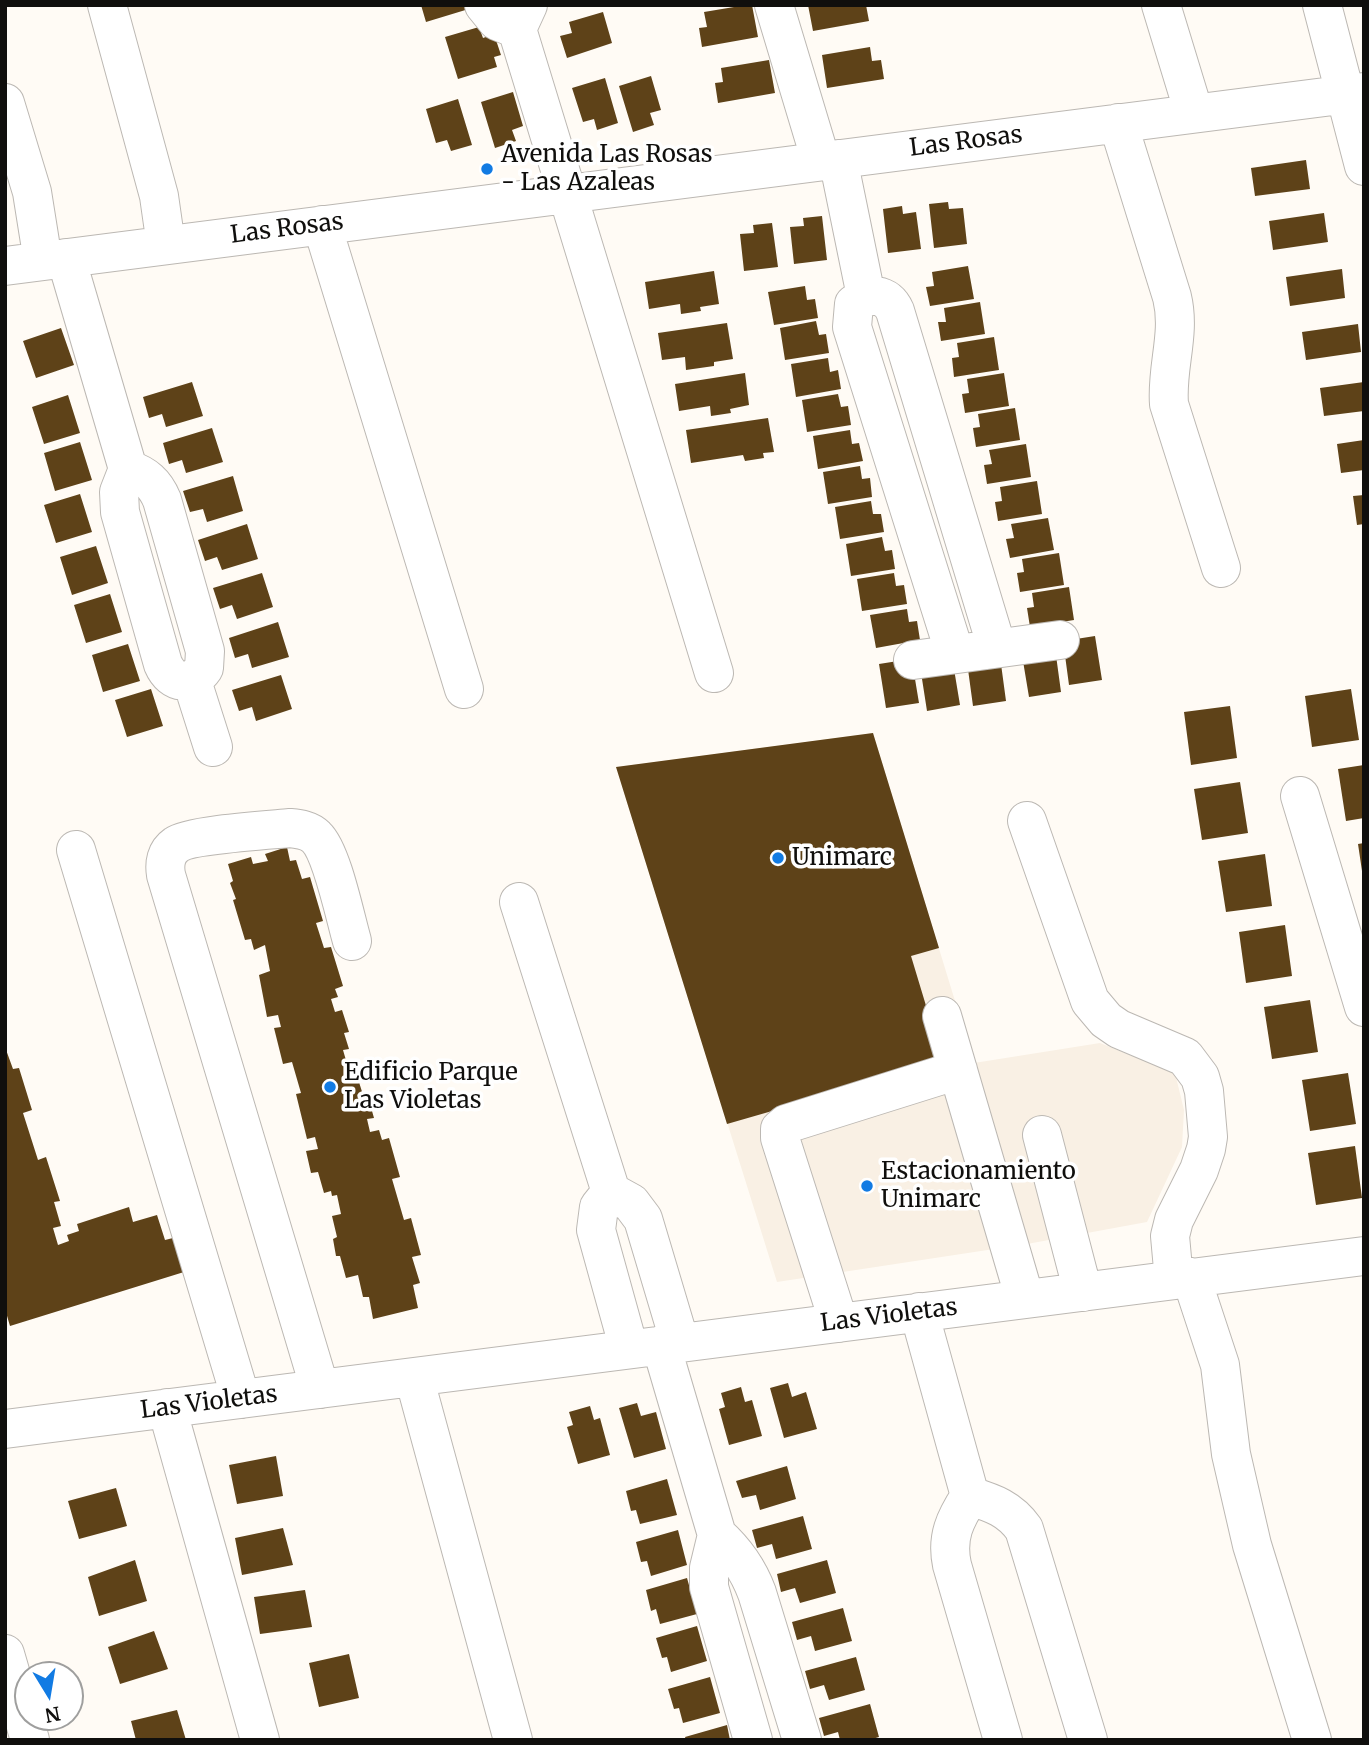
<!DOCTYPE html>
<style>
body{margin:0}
#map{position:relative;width:1369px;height:1745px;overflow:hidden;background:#fffbf5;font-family:Merriweather,serif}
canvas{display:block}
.frame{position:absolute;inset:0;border:7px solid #100f0d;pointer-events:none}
.north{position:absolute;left:14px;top:1661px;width:70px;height:70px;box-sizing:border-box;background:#fff;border:2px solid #9f9f9e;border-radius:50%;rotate:169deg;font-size:19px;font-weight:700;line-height:28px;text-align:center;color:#100f0d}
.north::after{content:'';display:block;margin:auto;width:24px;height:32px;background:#127be3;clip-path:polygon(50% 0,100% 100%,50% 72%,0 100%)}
</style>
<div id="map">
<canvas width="1369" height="1745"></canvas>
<div class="frame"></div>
<div class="north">N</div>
</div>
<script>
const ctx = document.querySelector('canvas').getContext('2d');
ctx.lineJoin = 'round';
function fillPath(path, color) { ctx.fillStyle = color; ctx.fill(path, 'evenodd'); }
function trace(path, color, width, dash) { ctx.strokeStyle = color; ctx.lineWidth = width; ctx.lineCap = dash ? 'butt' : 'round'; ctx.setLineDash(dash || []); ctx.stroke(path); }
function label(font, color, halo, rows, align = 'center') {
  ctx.font = font + ' Merriweather,serif'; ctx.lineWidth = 7; ctx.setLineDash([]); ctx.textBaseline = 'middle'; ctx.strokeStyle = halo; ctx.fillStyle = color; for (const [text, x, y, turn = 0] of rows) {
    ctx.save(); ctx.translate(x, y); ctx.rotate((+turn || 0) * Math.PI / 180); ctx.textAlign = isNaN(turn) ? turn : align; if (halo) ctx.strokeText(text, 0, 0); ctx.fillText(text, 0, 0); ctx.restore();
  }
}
fillPath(new Path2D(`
 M873 733 974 1063 1100 1043 1175 1073 1184 1110 1182 1147 1147 1222 1027 1244 777 1282 616 767Z`), '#f9f0e4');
fillPath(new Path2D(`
 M421 5H471L472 8 426 22Z
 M746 5H752L758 37 702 47 699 28 707 27 704 12Z
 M808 5H866L869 21 813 31Z
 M603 12 612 43 567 58 560 36 572 33 569 22Z
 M479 27 483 38 494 34 501 55 494 57 497 67 458 79 445 37Z
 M870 47 872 61 881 60 884 79 827 88 822 55Z
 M769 60 775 93 718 103 715 83 723 82 721 68Z
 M651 76 661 110 650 113 654 125 633 132 619 86Z
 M605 78 618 123 597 130 594 119 583 122 572 88Z
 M513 92 523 126 512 130 516 141 495 148 481 102Z
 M458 99 472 145 451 151 447 140 436 143 426 109Z
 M1306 160 1310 189 1255 196 1251 168Z
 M948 202 949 209 963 208 967 244 934 248 929 204Z
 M902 206 903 214 916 212 921 249 888 253 883 209Z
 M1324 213 1328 242 1273 250 1269 221Z
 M822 216 827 260 794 264 790 227 804 226 803 218Z
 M772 223 778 267 744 271 740 234 754 233 753 225Z
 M968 266 974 299 930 306 926 287 934 286 932 272Z
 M1342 269 1345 298 1290 306 1286 277Z
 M714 271 719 304 700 307 701 311 681 314 680 304 649 309 645 282Z
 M805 286 807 300 815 299 818 318 774 325 768 292Z
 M980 302 985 334 941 341 938 322H946L944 308Z
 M816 321 819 335 826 334 829 353 785 360 780 328Z
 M727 323 733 359 714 362V366L686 370 685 357 662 360 658 333Z
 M1358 324 1361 352 1306 360 1302 332Z
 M61 328 74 365 36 378 23 341Z
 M994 337 999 370 954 377 952 358 959 357 957 343Z
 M828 358 830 372 838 370 841 389 796 397 791 364Z
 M745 373 749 405 730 409 731 413 711 416 710 406 679 411 675 384Z
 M1004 373 1009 406 965 413 962 394 969 393 967 379Z
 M192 382 203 416 166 427 162 414 149 418 143 397Z
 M1364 382V411L1324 416 1320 388Z
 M838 394 841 407 848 406 851 425 807 432 802 400Z
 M68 395 80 433 44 444 32 407Z
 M1015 408 1020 440 976 447 973 428 980 427 978 414Z
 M768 418 774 452 763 453 764 458 745 461 743 455 691 463 686 430Z
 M212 428 223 462 186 473 182 460 169 464 163 443Z
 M850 430 852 444 859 443 863 461 818 469 813 436Z
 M1364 440V470L1341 473 1337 444Z
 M80 442 92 480 55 491 44 453Z
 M1026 444 1031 477 987 484 984 465 992 464 989 450Z
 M860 466 862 479 870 478 872 497 828 504 823 472Z
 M233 476 243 511 207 522 203 509 190 512 183 491Z
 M1037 481 1042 514 998 521 995 502 1002 501 1000 487Z
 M80 494 92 532 56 543 44 505Z
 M1364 495V524L1357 525 1353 496Z
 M871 501 873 514H881L884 532 840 539 835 507Z
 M1048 518 1054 550 1010 558 1006 539 1014 538 1011 524Z
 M247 524 258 559 222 570 217 557 205 561 198 540Z
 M882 537 885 551 892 550 895 569 851 576 846 544Z
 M96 546 108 583 72 595 60 557Z
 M1059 553 1064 585 1020 592 1017 573 1024 572 1022 559Z
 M262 573 273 607 237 619 232 605 220 609 213 588Z
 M894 573 896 586 904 585 907 604 862 611 857 579Z
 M1069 587 1074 620 1030 627 1027 608 1034 607 1032 593Z
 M110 594 122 632 86 643 74 605Z
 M907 609 909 622 917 621 920 640 876 648 870 615Z
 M278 622 289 657 252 668 248 654 235 658 229 638Z
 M1095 636 1102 680 1069 685 1064 648 1076 639Z
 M128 644 140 681 103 692 92 655Z
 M1055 648 1061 692 1029 697 1023 661Z
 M898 661 913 667 919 703 886 708 879 664Z
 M967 662 1001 664 1006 701 973 706Z
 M920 666 954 669 960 705 927 711Z
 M281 675 292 709 256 721 252 707 239 711 232 690Z
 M151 689 163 726 127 737 115 700Z
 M1351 689 1359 740 1312 747 1305 696Z
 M1230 706 1237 758 1191 765 1184 712Z
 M873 733 939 948 911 956 940 1052 928 1066 727 1124 616 767Z
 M1364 765V818L1346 821 1338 769Z
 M1240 782 1248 833 1202 840 1194 789Z
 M1364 843V871H1362L1358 844Z
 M287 847 290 861 296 860 302 879 310 877 323 921 316 923 324 948 331 947 343 986 335 989 338 997 331 999 335 1012 342 1010 349 1032 344 1033 349 1049 343 1050 352 1081 358 1079 364 1098 368 1097 374 1118 367 1119 370 1132 379 1130 382 1140 389 1138 400 1177 392 1179 404 1220 411 1218 421 1255 412 1257 420 1283 413 1285 418 1308 373 1319 369 1297H363L358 1275 346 1278 340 1256H336L333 1239 337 1237 332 1216 341 1214 337 1195 332 1196 331 1191 324 1193 318 1172 311 1173 306 1151 318 1149 315 1137 307 1139 296 1094 301 1093 292 1062 283 1064 274 1028 281 1027 278 1015 267 1017 259 975 270 971 265 945 254 950 251 939 245 940 233 900 236 899 230 883 233 881 228 864 251 857 253 864 268 861 265 854Z
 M1265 854 1272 906 1226 912 1218 861Z
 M1285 925 1292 976 1246 983 1239 932Z
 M1310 1000 1318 1052 1272 1059 1264 1007Z
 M5 1047 13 1069 19 1068 32 1110 23 1113 38 1160 46 1157 60 1201 54 1202 61 1226 53 1228 58 1245 69 1241 67 1235 79 1231 77 1224 129 1207 133 1222 157 1215 165 1240 173 1238 184 1272 10 1326 5 1309Z
 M1348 1073 1356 1124 1310 1131 1302 1080Z
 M1355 1146 1362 1198 1316 1205 1308 1153Z
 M788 1383 792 1397 806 1392 817 1429 784 1438 770 1388Z
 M741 1387 745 1402 752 1400 762 1436 729 1445 719 1409 725 1407 721 1393Z
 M637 1403 641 1416 656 1412 666 1449 634 1458 619 1408Z
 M590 1406 594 1420 600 1418 610 1455 578 1464 567 1427 573 1425 569 1412Z
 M276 1456 283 1496 237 1504 229 1465Z
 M787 1466 796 1499 760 1510 756 1495 742 1498 736 1481Z
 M667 1479 677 1515 640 1524 636 1510 631 1511 626 1491Z
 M116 1488 127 1526 79 1539 68 1501Z
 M803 1516 812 1549 776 1559 772 1544 757 1548 752 1530Z
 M283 1528 293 1565 242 1575 235 1538Z
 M678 1530 687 1565 651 1576 647 1561 641 1562 636 1542Z
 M135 1560 147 1601 99 1616 88 1577Z
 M827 1560 836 1593 800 1603 795 1588 781 1592 777 1574Z
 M687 1578 697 1614 660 1624 656 1609 651 1611 646 1590Z
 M305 1590 312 1627 260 1634 254 1597Z
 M843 1608 852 1641 815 1651 811 1636 797 1640 792 1622Z
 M697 1626 707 1661 671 1672 667 1657 662 1658 656 1638Z
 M154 1631 168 1669 120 1684 108 1647Z
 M349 1654 359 1698 319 1707 309 1663Z
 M856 1657 865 1690 829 1700 824 1685 810 1689 805 1671Z
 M710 1677 720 1713 683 1723 679 1708 674 1709 668 1689Z
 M870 1704 879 1737 869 1740H840L838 1732 824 1736 819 1718Z
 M177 1710 186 1740H136L131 1721Z
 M727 1725 730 1740H686L685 1737Z`), '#5e4218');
const minor = new Path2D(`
 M107 5 159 196 166 245
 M484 5 497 21 517 29
 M528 5 517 29 714 673
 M774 5 821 161
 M1161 5 1194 113
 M1322 5 1364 166
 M5 103 32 192 43 261
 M1118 123 1172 297C1181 334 1166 367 1169 404L1221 568
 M838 159 866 296
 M322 225 464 689
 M66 258 128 469 119 492 120 512 163 664C172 685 192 686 204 668L205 651 162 500C155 483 145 475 128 469
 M5 266 1364 92
 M955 654 852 327 854 304C869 292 887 293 895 311L997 648
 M913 660 1060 640
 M192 681 213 747
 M1300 796 1364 1007
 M1027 821 1090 1001 1106 1020 1119 1029 1185 1057 1200 1077 1204 1091 1208 1137 1206 1149 1199 1170 1174 1220 1170 1236 1174 1280
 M76 850 241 1399
 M519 902 611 1192 631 1203 643 1219 680 1343
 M942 1016 1025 1299
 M1042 1135 1083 1292
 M611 1192 599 1207 596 1230 629 1349
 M1191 1277 1220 1365 1231 1454 1252 1545 1312 1740
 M919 1312 970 1496C955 1519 946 1537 952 1565L1003 1740
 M839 1323 780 1138V1129L786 1124 958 1070
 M661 1345 717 1535C736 1552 748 1569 757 1593L802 1740
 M414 1377 513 1740
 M320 1389 166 875C164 863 166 852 176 845 189 835 269 830 290 828 300 829 309 830 316 837 332 852 345 917 352 941
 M167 1408 260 1740
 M5 1429 1364 1256
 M970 1496C993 1503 1010 1509 1024 1529L1088 1740
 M717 1535 709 1568V1587L753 1740
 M5 1654 30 1740`);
trace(minor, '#bcb8b3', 40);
trace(minor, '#fff', 38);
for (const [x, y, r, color] of [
 [487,169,7,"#127be3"],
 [778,858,7,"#127be3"],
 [330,1087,7,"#127be3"],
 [867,1186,7,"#127be3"]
]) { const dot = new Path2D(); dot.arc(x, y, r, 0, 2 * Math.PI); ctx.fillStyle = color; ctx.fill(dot); trace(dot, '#fff', 2.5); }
label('24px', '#100f0d', '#fff', [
 ["Las Rosas",966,142,-7],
 ["Las Rosas",287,229,-7],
 ["Las Violetas",889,1316,-7],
 ["Las Violetas",209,1403,-7]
]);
label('24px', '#100f0d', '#fff', [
 ["Avenida Las Rosas",501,155],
 ["- Las Azaleas",501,183],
 ["Unimarc",792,858],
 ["Edificio Parque",344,1073],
 ["Las Violetas",344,1101],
 ["Estacionamiento",881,1172],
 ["Unimarc",881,1200]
], 'left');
</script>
